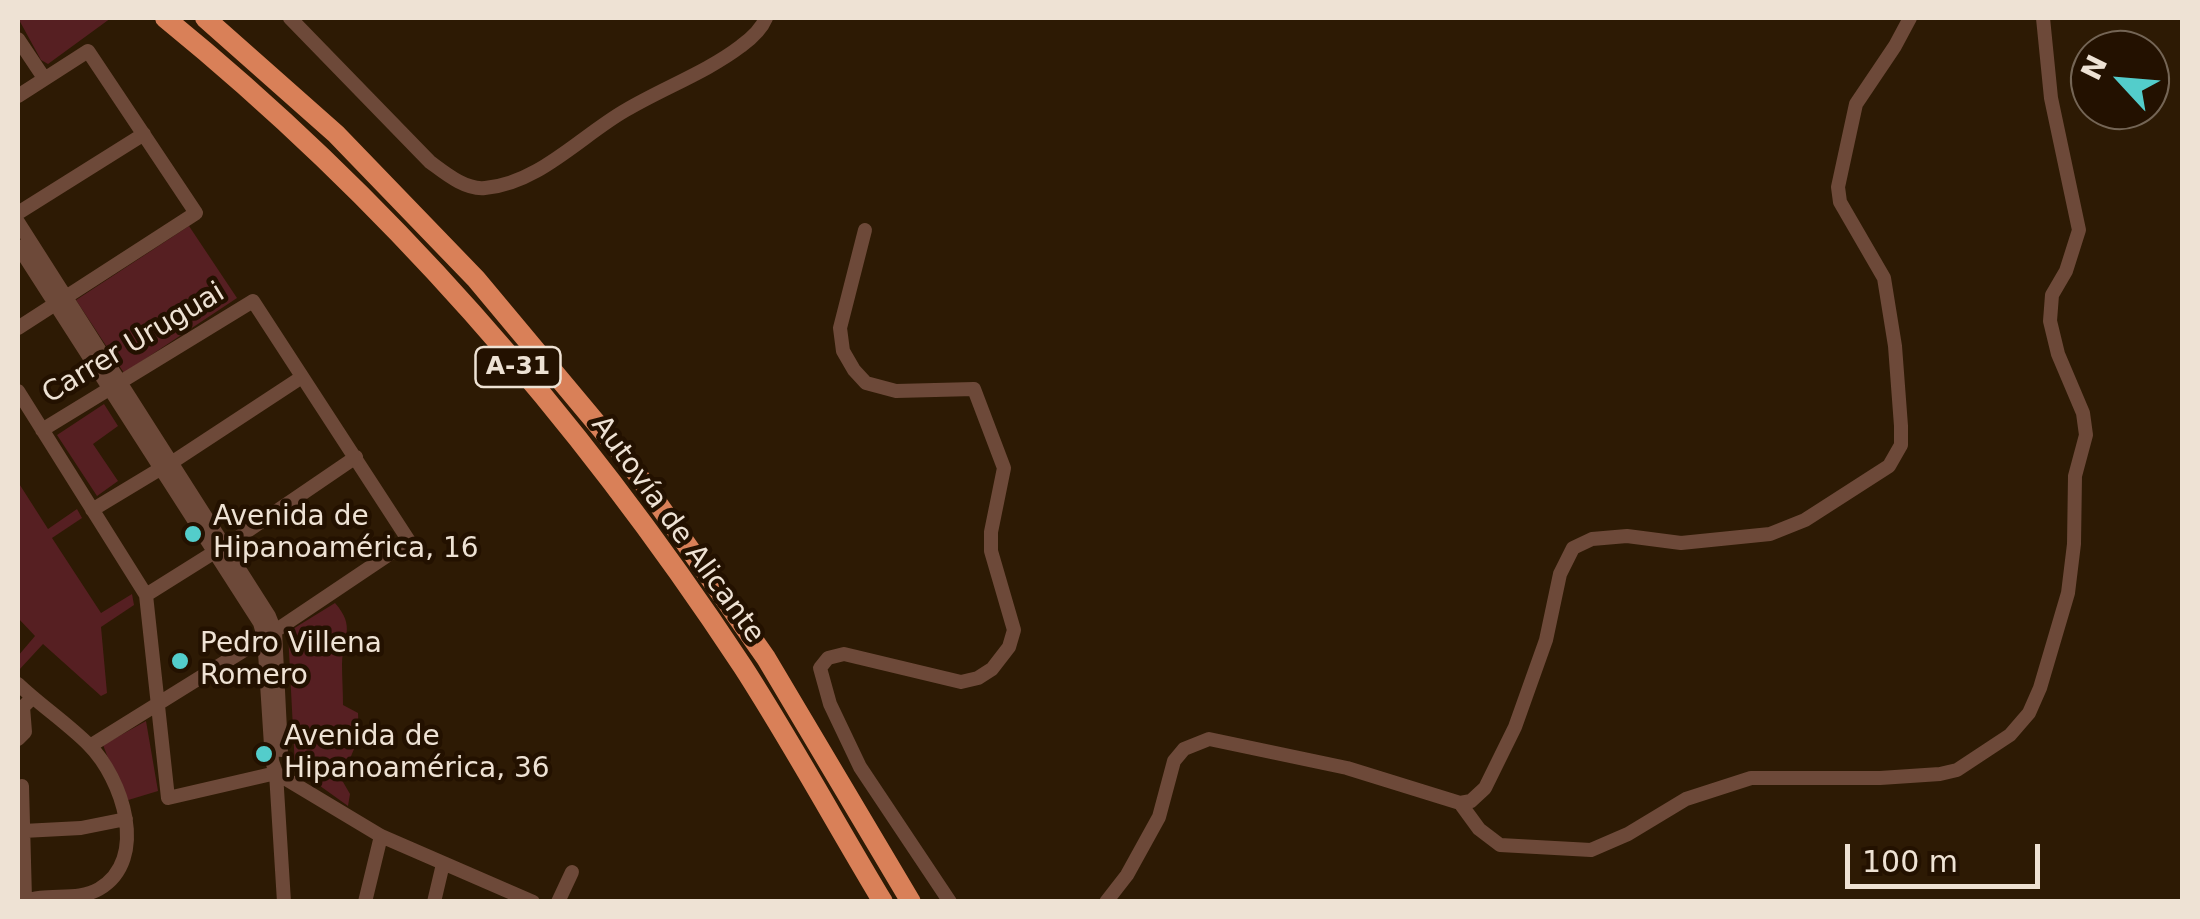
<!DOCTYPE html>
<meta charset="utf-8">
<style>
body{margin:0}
#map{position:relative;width:2200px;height:919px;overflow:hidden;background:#2d1a04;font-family:"DejaVu Sans",sans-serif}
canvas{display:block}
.frame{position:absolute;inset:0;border:20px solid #eee2d4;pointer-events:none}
.north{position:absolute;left:2070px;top:30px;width:100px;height:100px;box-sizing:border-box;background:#231100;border:2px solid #746555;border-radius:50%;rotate:296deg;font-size:28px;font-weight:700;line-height:40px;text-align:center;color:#eee2d4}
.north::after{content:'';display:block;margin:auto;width:35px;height:45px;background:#53cdcb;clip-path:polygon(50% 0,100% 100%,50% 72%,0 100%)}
.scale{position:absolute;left:1845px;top:844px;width:195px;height:45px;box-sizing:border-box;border:5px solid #eee2d4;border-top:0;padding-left:12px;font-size:30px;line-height:35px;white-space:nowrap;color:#eee2d4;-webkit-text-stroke:8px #231100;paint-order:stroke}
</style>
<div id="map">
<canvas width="2200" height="919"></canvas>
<div class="frame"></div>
<div class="north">N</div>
<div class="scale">100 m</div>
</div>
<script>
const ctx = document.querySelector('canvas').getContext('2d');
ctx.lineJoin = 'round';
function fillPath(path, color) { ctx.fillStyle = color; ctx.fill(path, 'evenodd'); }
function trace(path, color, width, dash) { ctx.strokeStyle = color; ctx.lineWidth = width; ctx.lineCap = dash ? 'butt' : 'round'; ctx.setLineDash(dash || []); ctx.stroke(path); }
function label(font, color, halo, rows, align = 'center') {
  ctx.font = font + ' "DejaVu Sans",sans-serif'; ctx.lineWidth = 9; ctx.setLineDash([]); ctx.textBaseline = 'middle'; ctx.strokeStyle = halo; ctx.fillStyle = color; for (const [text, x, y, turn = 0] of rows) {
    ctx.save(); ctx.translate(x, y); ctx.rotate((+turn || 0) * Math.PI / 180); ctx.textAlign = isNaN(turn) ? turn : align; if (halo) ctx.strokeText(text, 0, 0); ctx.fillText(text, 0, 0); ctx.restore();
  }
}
fillPath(new Path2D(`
 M18 18H111L48 64 41 60Z
 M189 226 237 298 124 373 76 300Z
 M104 404 118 426 93 444 118 481 97 496 57 435Z
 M18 482 48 529 77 509 82 518 52 538 101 613 132 594 134 605 101 627 107 693 101 696 43 644 19 670 18 668V656L35 636 18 618Z
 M335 603C356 627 343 637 342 664 342 678 343 691 343 705L358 713 359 737 349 761 332 763 350 794 348 806 295 768 288 632Z
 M146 721 158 791 125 801 103 745Z`), '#561f22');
trace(new Path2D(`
 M290 18 430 162C445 173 465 190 485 188 538 184 582 135 626 110 663 88 707 72 741 46 752 38 761 30 766 18
 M18 39 44 78
 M18 96 88 51 196 213 18 328
 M18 213 144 134
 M18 222 269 616 275 631 281 750
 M865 230 840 328 843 351 854 370 866 383 896 391 974 389 1004 468 991 532V551L1014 630 1009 647 992 669 978 678 961 682 844 654 828 658 820 668 830 704 860 767 950 902
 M18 246 260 623 264 637 272 761 276 773 284 902
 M18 391 146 595 168 798 276 773 381 836 533 902
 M42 430 253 301 409 541 275 631 90 746
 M171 463 302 377
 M92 510 160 469
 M224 547 356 457
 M146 595 213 553
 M18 684C40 705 67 723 89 745 122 778 150 859 99 889 77 902 46 892 24 902
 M18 739 25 732 23 707 32 698
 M22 786 25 899
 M1460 803 1479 829 1500 845 1591 850 1628 834 1686 799 1751 778H1880L1940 774 1957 770 2010 735 2029 713 2040 688 2068 593 2074 544 2075 476 2086 435 2083 413 2058 354 2050 321 2052 295 2066 271 2079 230 2051 98 2043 18
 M23 831 81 828 126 819
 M365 902 381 836
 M434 902 443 864
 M558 902 572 872
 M1106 902 1127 875 1159 817 1174 761 1184 749 1209 739 1347 768 1460 803 1471 801 1485 788 1515 727 1546 640 1560 574 1573 548 1592 539 1627 536 1681 543 1770 534 1805 520 1889 466 1901 445V426L1895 346 1884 278 1840 202 1838 187 1856 104 1895 46 1910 18`), '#6d4939', 14);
trace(new Path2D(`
 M165 18C391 202 583 424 743 667 792 743 836 824 883 902
 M205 18 336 134 476 279 628 461 766 658 911 902`), '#d98058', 20);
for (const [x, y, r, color] of [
 [193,534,10,"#53cdcb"],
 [180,661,10,"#53cdcb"],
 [264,754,10,"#53cdcb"]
]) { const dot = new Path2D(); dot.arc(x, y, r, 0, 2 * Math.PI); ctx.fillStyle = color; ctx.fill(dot); trace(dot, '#231100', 4); }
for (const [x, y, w] of [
 [518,367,85]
]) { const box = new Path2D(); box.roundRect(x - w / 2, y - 20, w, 40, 8); ctx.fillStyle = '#231100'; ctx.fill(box); trace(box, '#eee2d4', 2.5); }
label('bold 25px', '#eee2d4', null, [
 ["A-31",518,367]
]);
label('28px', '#eee2d4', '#231100', [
 ["Carrer Uruguai",134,344,-31],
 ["Autovía de Alicante",677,530,54]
]);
label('28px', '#eee2d4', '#231100', [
 ["Avenida de",213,518],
 ["Hipanoamérica, 16",213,550],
 ["Pedro Villena",200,645],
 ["Romero",200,677],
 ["Avenida de",284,738],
 ["Hipanoamérica, 36",284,770]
], 'left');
</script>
